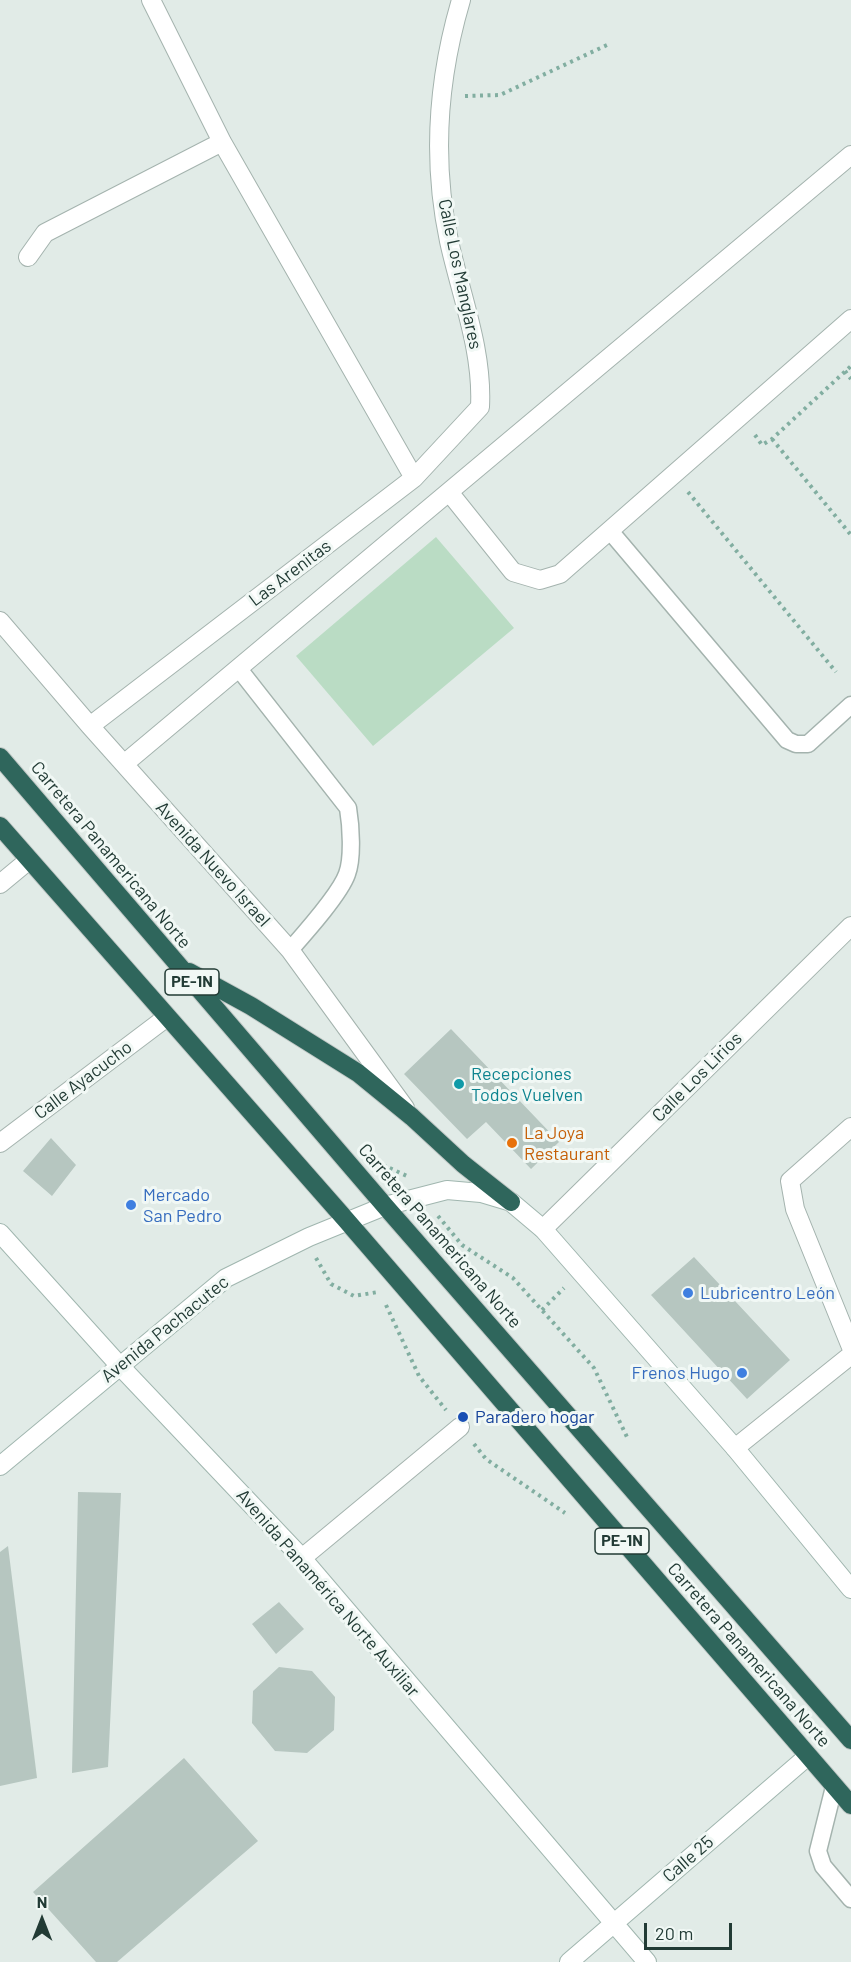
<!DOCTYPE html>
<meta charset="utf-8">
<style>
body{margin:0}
#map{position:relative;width:851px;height:1962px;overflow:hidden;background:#e1ebe7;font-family:Barlow,sans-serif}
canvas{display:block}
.north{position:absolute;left:12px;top:1890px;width:60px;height:60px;-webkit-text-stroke:4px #f1f8f5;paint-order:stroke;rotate:0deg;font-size:16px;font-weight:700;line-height:24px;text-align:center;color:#223b35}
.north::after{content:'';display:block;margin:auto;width:21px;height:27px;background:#223b35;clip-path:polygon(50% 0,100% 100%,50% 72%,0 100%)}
.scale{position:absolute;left:644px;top:1923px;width:88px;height:27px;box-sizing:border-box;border:3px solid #223b35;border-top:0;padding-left:8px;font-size:18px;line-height:21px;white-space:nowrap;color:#223b35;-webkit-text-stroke:4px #f1f8f5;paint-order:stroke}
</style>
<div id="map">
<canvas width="851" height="1962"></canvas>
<div class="north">N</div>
<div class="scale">20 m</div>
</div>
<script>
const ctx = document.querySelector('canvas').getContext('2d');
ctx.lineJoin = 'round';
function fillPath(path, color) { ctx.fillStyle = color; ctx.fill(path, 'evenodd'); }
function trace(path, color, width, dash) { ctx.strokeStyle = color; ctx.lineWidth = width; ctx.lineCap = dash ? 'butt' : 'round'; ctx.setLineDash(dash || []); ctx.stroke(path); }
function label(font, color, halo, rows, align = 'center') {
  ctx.font = font + ' Barlow,sans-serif'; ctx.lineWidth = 6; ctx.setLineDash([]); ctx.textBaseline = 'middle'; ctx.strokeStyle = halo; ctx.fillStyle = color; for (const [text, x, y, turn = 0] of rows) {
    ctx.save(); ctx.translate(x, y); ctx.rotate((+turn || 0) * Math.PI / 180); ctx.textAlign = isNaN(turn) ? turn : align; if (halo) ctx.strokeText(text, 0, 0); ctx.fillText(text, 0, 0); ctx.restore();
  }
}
fillPath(new Path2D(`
 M436 537 514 628 373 746 296 656Z`), '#badcc4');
fillPath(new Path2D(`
 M451 1029 559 1142 531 1169 486 1122 467 1139 404 1074Z
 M51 1138 76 1165 52 1196 23 1171Z
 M694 1257 790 1360 747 1399 651 1295Z
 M78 1492 121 1493 108 1767 72 1773Z
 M8 1546 37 1778 0 1786V1552Z
 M279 1602 304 1629 276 1654 252 1624Z
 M279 1667 312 1671 335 1697 334 1730 307 1753 275 1751 252 1723 253 1691Z
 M184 1758 258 1841 117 1962H96L33 1892Z`), '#b6c6c0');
const lane = new Path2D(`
 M610 531 787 740 796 744H808L851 705
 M239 669 348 808C351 826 353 858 347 874 340 894 305 933 290 950
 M834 1787 818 1851 823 1866 851 1899`);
const street = new Path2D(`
 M151 0 222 142 414 478
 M28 257 45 233 222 142
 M449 492 513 572 540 580 560 574 851 319
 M0 621 90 726 290 950 405 1108
 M90 726 414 478 480 407C483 350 461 296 449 241 432 161 438 78 461 0
 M124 764 851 155
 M0 884 29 860
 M851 1127 790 1181 795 1209 851 1347
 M0 1143 167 1017
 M543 1229 851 926
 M735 1448 851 1355
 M302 1558 460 1427`);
const secondary = new Path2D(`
 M0 1233 119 1365 302 1558 647 1962
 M0 1466 226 1278 309 1237 385 1206 447 1190 481 1193 511 1202 543 1229 735 1448 851 1589
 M569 1962 808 1756`);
const highway = new Path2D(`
 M0 757 385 1206 851 1740
 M0 826 347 1221 851 1805
 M189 972 251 1006 358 1073 412 1117 463 1164 511 1202`);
trace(lane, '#a4b3ae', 19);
trace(street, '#a4b3ae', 20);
trace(secondary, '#a0b6af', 20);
trace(highway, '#c1c8c6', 20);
trace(new Path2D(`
 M465 96 500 95 607 45
 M845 371 851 379
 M755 435 762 445 772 439 851 366
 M772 439 851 535
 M688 492 836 672
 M383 1165 409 1177
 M438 1216 462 1245 513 1278 594 1368 627 1437
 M316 1258 331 1284 354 1296 378 1292
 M386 1305 419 1376 446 1410
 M542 1310 564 1288
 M474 1444 486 1459 565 1513`), '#82aea1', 4, [3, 4.5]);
trace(lane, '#fff', 16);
trace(street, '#fff', 18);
trace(secondary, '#fff', 18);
trace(highway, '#2f665c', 18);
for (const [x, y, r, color] of [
 [459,1084,6,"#0f9aa8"],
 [512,1143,6,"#e8710a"],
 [131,1205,6,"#3f7fe0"],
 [688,1293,6,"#3f7fe0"],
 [742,1373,6,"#3f7fe0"],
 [463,1417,6,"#1a4fb4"]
]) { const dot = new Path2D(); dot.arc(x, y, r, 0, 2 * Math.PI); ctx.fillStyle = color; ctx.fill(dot); trace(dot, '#f1f8f5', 2); }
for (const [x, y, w] of [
 [192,982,54],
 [622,1541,54]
]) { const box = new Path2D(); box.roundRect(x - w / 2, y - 13, w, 26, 4.5); ctx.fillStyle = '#f1f8f5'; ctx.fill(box); trace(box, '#223b35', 1.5); }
label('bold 16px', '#223b35', null, [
 ["PE-1N",192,982],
 ["PE-1N",622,1541]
]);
label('18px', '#223b35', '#f1f8f5', [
 ["Calle Los Manglares",460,274,78],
 ["Las Arenitas",290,573,-37],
 ["Carretera Panamericana Norte",111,855,50],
 ["Avenida Nuevo Israel",213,864,48],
 ["Calle Los Lirios",697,1077,-45],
 ["Calle Ayacucho",83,1080,-37],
 ["Carretera Panamericana Norte",440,1236,49],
 ["Avenida Pachacutec",165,1329,-39],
 ["Avenida Panamérica Norte Auxiliar",328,1593,49],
 ["Carretera Panamericana Norte",749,1655,49],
 ["Calle 25",688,1859,-41]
]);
label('18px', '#0d838f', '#f1f8f5', [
 ["Recepciones",471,1074],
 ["Todos Vuelven",471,1095]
], 'left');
label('18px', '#c56008', '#f1f8f5', [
 ["La Joya",524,1133],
 ["Restaurant",524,1154]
], 'left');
label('18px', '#366cbe', '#f1f8f5', [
 ["Mercado",143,1195],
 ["San Pedro",143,1216],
 ["Lubricentro León",700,1293],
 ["Frenos Hugo",730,1373,"right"]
], 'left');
label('18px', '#164399', '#f1f8f5', [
 ["Paradero hogar",475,1417]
], 'left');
</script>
